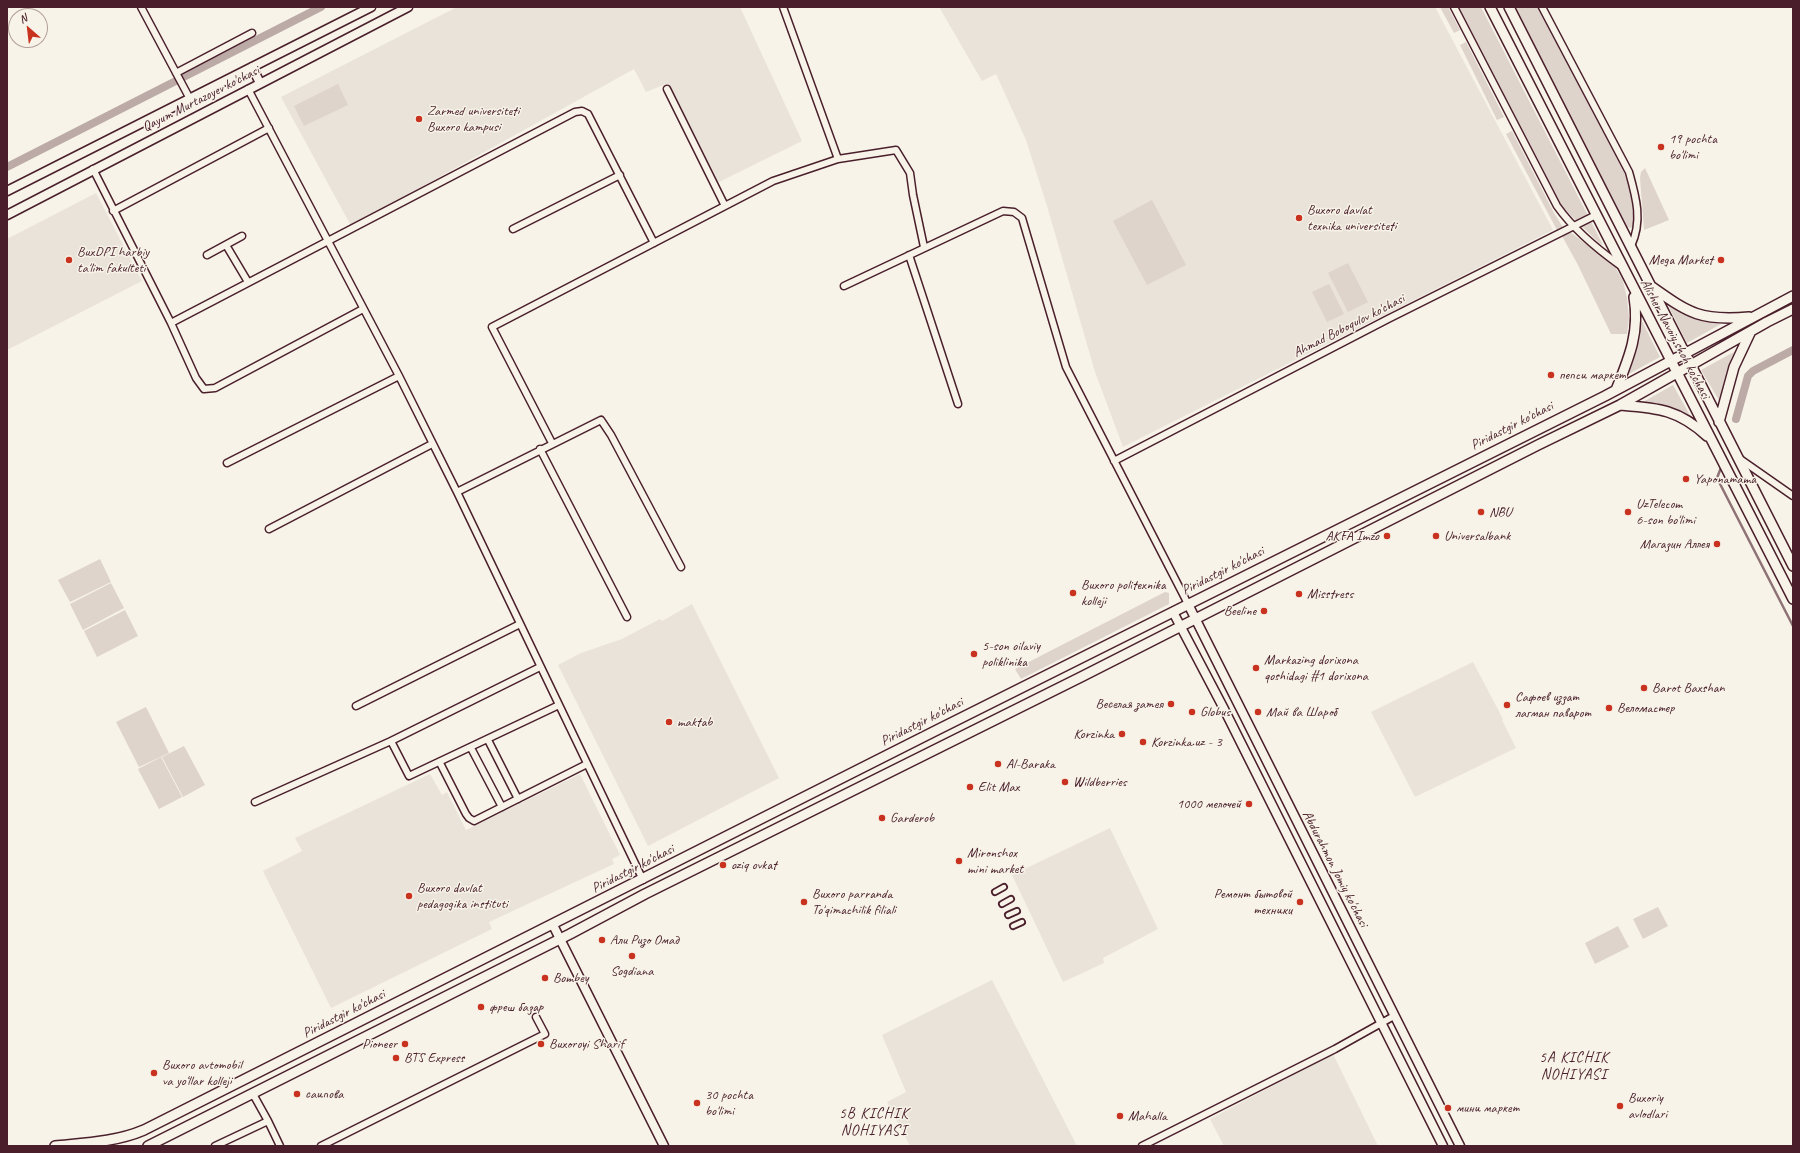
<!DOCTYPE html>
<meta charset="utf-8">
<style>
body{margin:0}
#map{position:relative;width:1800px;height:1153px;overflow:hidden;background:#f7f3e8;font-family:Caveat,sans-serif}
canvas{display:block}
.frame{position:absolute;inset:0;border:8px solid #4a1f2b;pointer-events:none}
.north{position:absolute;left:8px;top:8px;width:40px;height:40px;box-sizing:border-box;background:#f7f3e8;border:1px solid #b29e9c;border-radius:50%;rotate:332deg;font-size:11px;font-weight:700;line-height:16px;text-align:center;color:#4a1f2b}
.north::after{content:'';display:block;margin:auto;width:14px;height:18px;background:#c8321e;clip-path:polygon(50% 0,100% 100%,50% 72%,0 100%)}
</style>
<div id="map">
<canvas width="1800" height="1153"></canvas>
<div class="frame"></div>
<div class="north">N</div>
</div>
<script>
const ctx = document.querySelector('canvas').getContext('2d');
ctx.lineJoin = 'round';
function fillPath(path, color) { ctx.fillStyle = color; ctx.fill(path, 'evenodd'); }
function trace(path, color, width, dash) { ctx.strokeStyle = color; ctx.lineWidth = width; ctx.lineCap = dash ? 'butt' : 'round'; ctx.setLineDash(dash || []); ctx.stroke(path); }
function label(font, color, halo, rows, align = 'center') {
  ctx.font = font + ' Caveat,sans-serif'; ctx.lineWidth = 3; ctx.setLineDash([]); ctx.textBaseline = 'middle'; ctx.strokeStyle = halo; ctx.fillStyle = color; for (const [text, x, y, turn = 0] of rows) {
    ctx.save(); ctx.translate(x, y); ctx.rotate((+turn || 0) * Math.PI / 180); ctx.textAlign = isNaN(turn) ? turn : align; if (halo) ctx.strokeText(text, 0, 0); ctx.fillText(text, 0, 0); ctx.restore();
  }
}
fillPath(new Path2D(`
 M457 7H740L802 141 717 183 666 84 646 92 634 69 351 226 281 97Z
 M939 7H1435L1553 230 1123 447 1095 372 1047 206 1026 140 996 74 982 81Z
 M96 193 142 281 7 350V239Z
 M692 604 779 778 648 846 558 665 581 653 622 639 660 619 662 621Z
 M1473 662 1503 719 1502 720 1516 748 1415 797 1371 712Z
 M430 774 442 795 447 792 466 830 580 774 620 855 612 859 614 864 489 922 492 929 331 1008 263 871 302 851 295 838Z
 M1110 828 1158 929 1103 958 1104 963 1063 982 1012 875Z
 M992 980 1077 1146H910L887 1102 906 1092 882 1035Z
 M1333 1054 1378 1146H1224L1210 1119Z`), '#eae3da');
fillPath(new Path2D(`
 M1440 7H1448L1460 30 1454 33Z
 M1457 7H1481L1603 245 1599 243 1557 202Z
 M1514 7H1538L1624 172 1631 191 1634 226 1632 228 1626 227Z
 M1466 42 1504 117 1497 120 1460 45Z
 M338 84 348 105 304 126 294 106Z
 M1512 131 1554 213 1564 229 1558 232 1506 134Z
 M1645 168 1669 220 1644 230 1640 178 1641 172Z
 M1152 200 1186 265 1147 285 1113 221Z
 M1570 232 1614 265 1623 281 1627 298 1629 318 1627 334H1611L1578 265 1562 236Z
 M1348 263 1368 302 1348 312 1328 273Z
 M1329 284 1344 314 1327 322 1312 292Z
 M1667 303C1684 316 1700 321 1721 324L1687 343Z
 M1641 319 1660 357 1627 375 1637 350Z
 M1734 352C1727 368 1722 384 1720 402L1701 370Z
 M1673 385 1691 417 1673 408 1643 402Z
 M100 559 111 582 70 602 58 580Z
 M111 583 124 608 83 630 70 604Z
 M1165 592 1169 593V604L1021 679 1015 669Z
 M125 610 138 636 97 657 84 631Z
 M146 707 169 753 139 767 116 722Z
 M184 746 205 785 183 797 162 757Z
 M161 757 182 797 159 809 138 769Z
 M1658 907 1668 926 1643 939 1633 919Z
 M1618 926 1629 947 1595 964 1585 943Z`), '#ded4cc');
trace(new Path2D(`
 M1722 465 1717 478 1793 626`), '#8e7275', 2.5);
trace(new Path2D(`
 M7 167 321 7
 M1736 419 1748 376 1753 371 1793 350`), '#bcaaa7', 8);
const pedestrian = new Path2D(`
 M995 892 1004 887
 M1002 904 1011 899
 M1008 915 1017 911
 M1013 926 1022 922`);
const minor = new Path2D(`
 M141 7 190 99
 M783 7 838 159
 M1454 7 1557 206C1574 230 1597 249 1621 266
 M1542 7 1629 172C1636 197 1643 221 1631 246
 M176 73 252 33
 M248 89 399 376 457 492 643 880
 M667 89 725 206
 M93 169 171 323 575 112 582 111 588 114 654 243
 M113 211 269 128
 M513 229 620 175
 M226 245 248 282
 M207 255 242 236
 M909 255 958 404
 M844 286 1003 211 1014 212 1022 218 1066 367 1188 604
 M171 323 196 378 204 389 215 388 363 309
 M552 443 492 327 773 181 838 159 896 150 910 173 913 195 924 247
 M540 449 627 617
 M1740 459 1793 496
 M1114 461 1388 319 1596 215
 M227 463 399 376
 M457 492 601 420 611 435 681 567
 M269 529 432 444
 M356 706 520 624
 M488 740 518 799
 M391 741 409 776 559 705
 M471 748 502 807
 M440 763 466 814 469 818 474 821 587 764
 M255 802 391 741 540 667
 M253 1094 268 1121
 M215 1146 268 1121 280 1146
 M321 1146 545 1034 536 1017
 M1142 1146 1335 1049 1394 1016`);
const tertiary = new Path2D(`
 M252 67 260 83
 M7 191 371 7
 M7 215 408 7
 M1188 604 1460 1146
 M1173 612 1223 707 1443 1146
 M553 925 664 1146`);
const secondary = new Path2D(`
 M1490 7 1793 599
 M1509 7 1793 566
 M1652 287C1690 314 1701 321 1749 317
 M1616 390C1629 358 1640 332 1634 297
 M1620 405C1657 408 1678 409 1707 436
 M1719 422 1734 367 1750 333
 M55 1146C85 1143 116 1142 144 1130L935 731 1605 396 1793 296
 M148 1146 570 934 645 894 1081 677 1538 445 1620 405 1767 322 1793 309`);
trace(pedestrian, '#4a1f2b', 8);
trace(minor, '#4a1f2b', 9);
trace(tertiary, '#4a1f2b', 11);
trace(secondary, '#4a1f2b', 12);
trace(pedestrian, '#f7f3e8', 4.5);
trace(minor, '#f7f3e8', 6);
trace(tertiary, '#f7f3e8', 8);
trace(secondary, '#f7f3e8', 9);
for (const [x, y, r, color] of [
 [419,119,4,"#c8321e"],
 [1661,147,4,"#c8321e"],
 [1299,218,4,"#c8321e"],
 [69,260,4,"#c8321e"],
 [1721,260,4,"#c8321e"],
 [1551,375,4,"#c8321e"],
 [1686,479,4,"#c8321e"],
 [1481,512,4,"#c8321e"],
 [1628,512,4,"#c8321e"],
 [1387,536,4,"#c8321e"],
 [1436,536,4,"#c8321e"],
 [1717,544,4,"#c8321e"],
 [1073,593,4,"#c8321e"],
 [1299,594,4,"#c8321e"],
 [1264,611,4,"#c8321e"],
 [974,654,4,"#c8321e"],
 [1256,668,4,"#c8321e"],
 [1644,688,4,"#c8321e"],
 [1171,704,4,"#c8321e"],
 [1507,705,4,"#c8321e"],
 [1609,708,4,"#c8321e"],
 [1192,712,4,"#c8321e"],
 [1258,712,4,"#c8321e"],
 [669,722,4,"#c8321e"],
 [1122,734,4,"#c8321e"],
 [1143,742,4,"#c8321e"],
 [998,764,4,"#c8321e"],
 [1065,782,4,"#c8321e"],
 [970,787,4,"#c8321e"],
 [1249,804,4,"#c8321e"],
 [882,818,4,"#c8321e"],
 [959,861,4,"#c8321e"],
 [723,865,4,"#c8321e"],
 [409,896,4,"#c8321e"],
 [804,902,4,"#c8321e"],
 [1300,902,4,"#c8321e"],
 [602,940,4,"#c8321e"],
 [632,956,4,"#c8321e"],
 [545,978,4,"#c8321e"],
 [481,1007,4,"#c8321e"],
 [405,1044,4,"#c8321e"],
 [541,1044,4,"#c8321e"],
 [396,1058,4,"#c8321e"],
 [154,1073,4,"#c8321e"],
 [297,1094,4,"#c8321e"],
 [697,1103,4,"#c8321e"],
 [1620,1106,4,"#c8321e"],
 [1448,1108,4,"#c8321e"],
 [1120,1116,4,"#c8321e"]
]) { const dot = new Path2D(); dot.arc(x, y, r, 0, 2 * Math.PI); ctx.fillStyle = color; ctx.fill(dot); trace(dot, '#f7f3e8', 1.5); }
label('14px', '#4a1f2b', '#f7f3e8', [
 ["Qayum Murtazoyev ko'chasi",201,99,-27],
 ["Ahmad Boboqulov ko'chasi",1349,326,-27],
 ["Alisher Navoiy shoh ko'chasi",1675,339,62],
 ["Piridastgir ko'chasi",1512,426,-27],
 ["Piridastgir ko'chasi",1223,571,-27],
 ["Piridastgir ko'chasi",922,722,-27],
 ["Piridastgir ko'chasi",633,869,-27],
 ["Abdurahmon Jomiy ko'chasi",1335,869,63],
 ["Piridastgir ko'chasi",344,1014,-27]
]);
label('14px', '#4a1f2b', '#f7f3e8', [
 ["Zarmed universiteti",427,111],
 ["Buxoro kampusi",427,127],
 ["19 pochta",1669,139],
 ["bo'limi",1669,155],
 ["Buxoro davlat",1307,210],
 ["texnika universiteti",1307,226],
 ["BuxDPI harbiy",77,252],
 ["ta'lim fakulteti",77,268],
 ["Mega Market",1713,260,"right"],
 ["пепси маркет",1559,375],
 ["Yaponamama",1694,479],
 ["UzTelecom",1636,504],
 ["6-son bo'limi",1636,520],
 ["NBU",1489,512],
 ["AKFA Imzo",1379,536,"right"],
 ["Universalbank",1444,536],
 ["Магазин Аллея",1709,544,"right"],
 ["Buxoro politexnika",1081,585],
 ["kolleji",1081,601],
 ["Misstress",1307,594],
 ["Beeline",1256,611,"right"],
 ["5-son oilaviy",982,646],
 ["poliklinika",982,662],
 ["Markazing dorixona",1264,660],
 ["qoshidagi #1 dorixona",1264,676],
 ["Barot Baxshan",1652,688],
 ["Сафоев иззат",1515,697],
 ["лагман паварот",1515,713],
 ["Веселая затея",1163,704,"right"],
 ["Веломастер",1617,708],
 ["Globus",1200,712],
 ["Май ва Шароб",1266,712],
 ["maktab",677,722],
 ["Korzinka",1114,734,"right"],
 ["Korzinka.uz - 3",1151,742],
 ["Al-Baraka",1006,764],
 ["Wildberries",1073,782],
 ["Elit Max",978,787],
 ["1000 мелочей",1241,804,"right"],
 ["Garderob",890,818],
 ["Mironshox",967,853],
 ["mini market",967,869],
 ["oziq ovkat",731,865],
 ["Buxoro davlat",417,888],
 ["pedagogika instituti",417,904],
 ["Buxoro parranda",812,894],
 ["To'qimachilik filiali",812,910],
 ["Ремонт бытовой",1292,894,"right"],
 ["техники",1292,910,"right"],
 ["Али Ризо Омад",610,940],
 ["Sogdiana",632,971,"center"],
 ["Bombey",553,978],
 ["фреш базар",489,1007],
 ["Pioneer",397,1044,"right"],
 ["Buxoroyi Sharif",549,1044],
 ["BTS Express",404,1058],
 ["Buxoro avtomobil",162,1065],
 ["va yo‘llar kolleji",162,1081],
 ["саипова",305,1094],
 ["30 pochta",705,1095],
 ["bo'limi",705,1111],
 ["Buxoriy",1628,1098],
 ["avlodlari",1628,1114],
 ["мини маркет",1456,1108],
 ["Mahalla",1128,1116]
], 'left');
ctx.letterSpacing = '1px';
label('15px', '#4a1f2b', '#f7f3e8', [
 ["5A KICHIK",1574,1058],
 ["NOHIYASI",1574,1075],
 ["5B KICHIK",874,1114],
 ["NOHIYASI",874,1131]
]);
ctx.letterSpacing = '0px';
</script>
